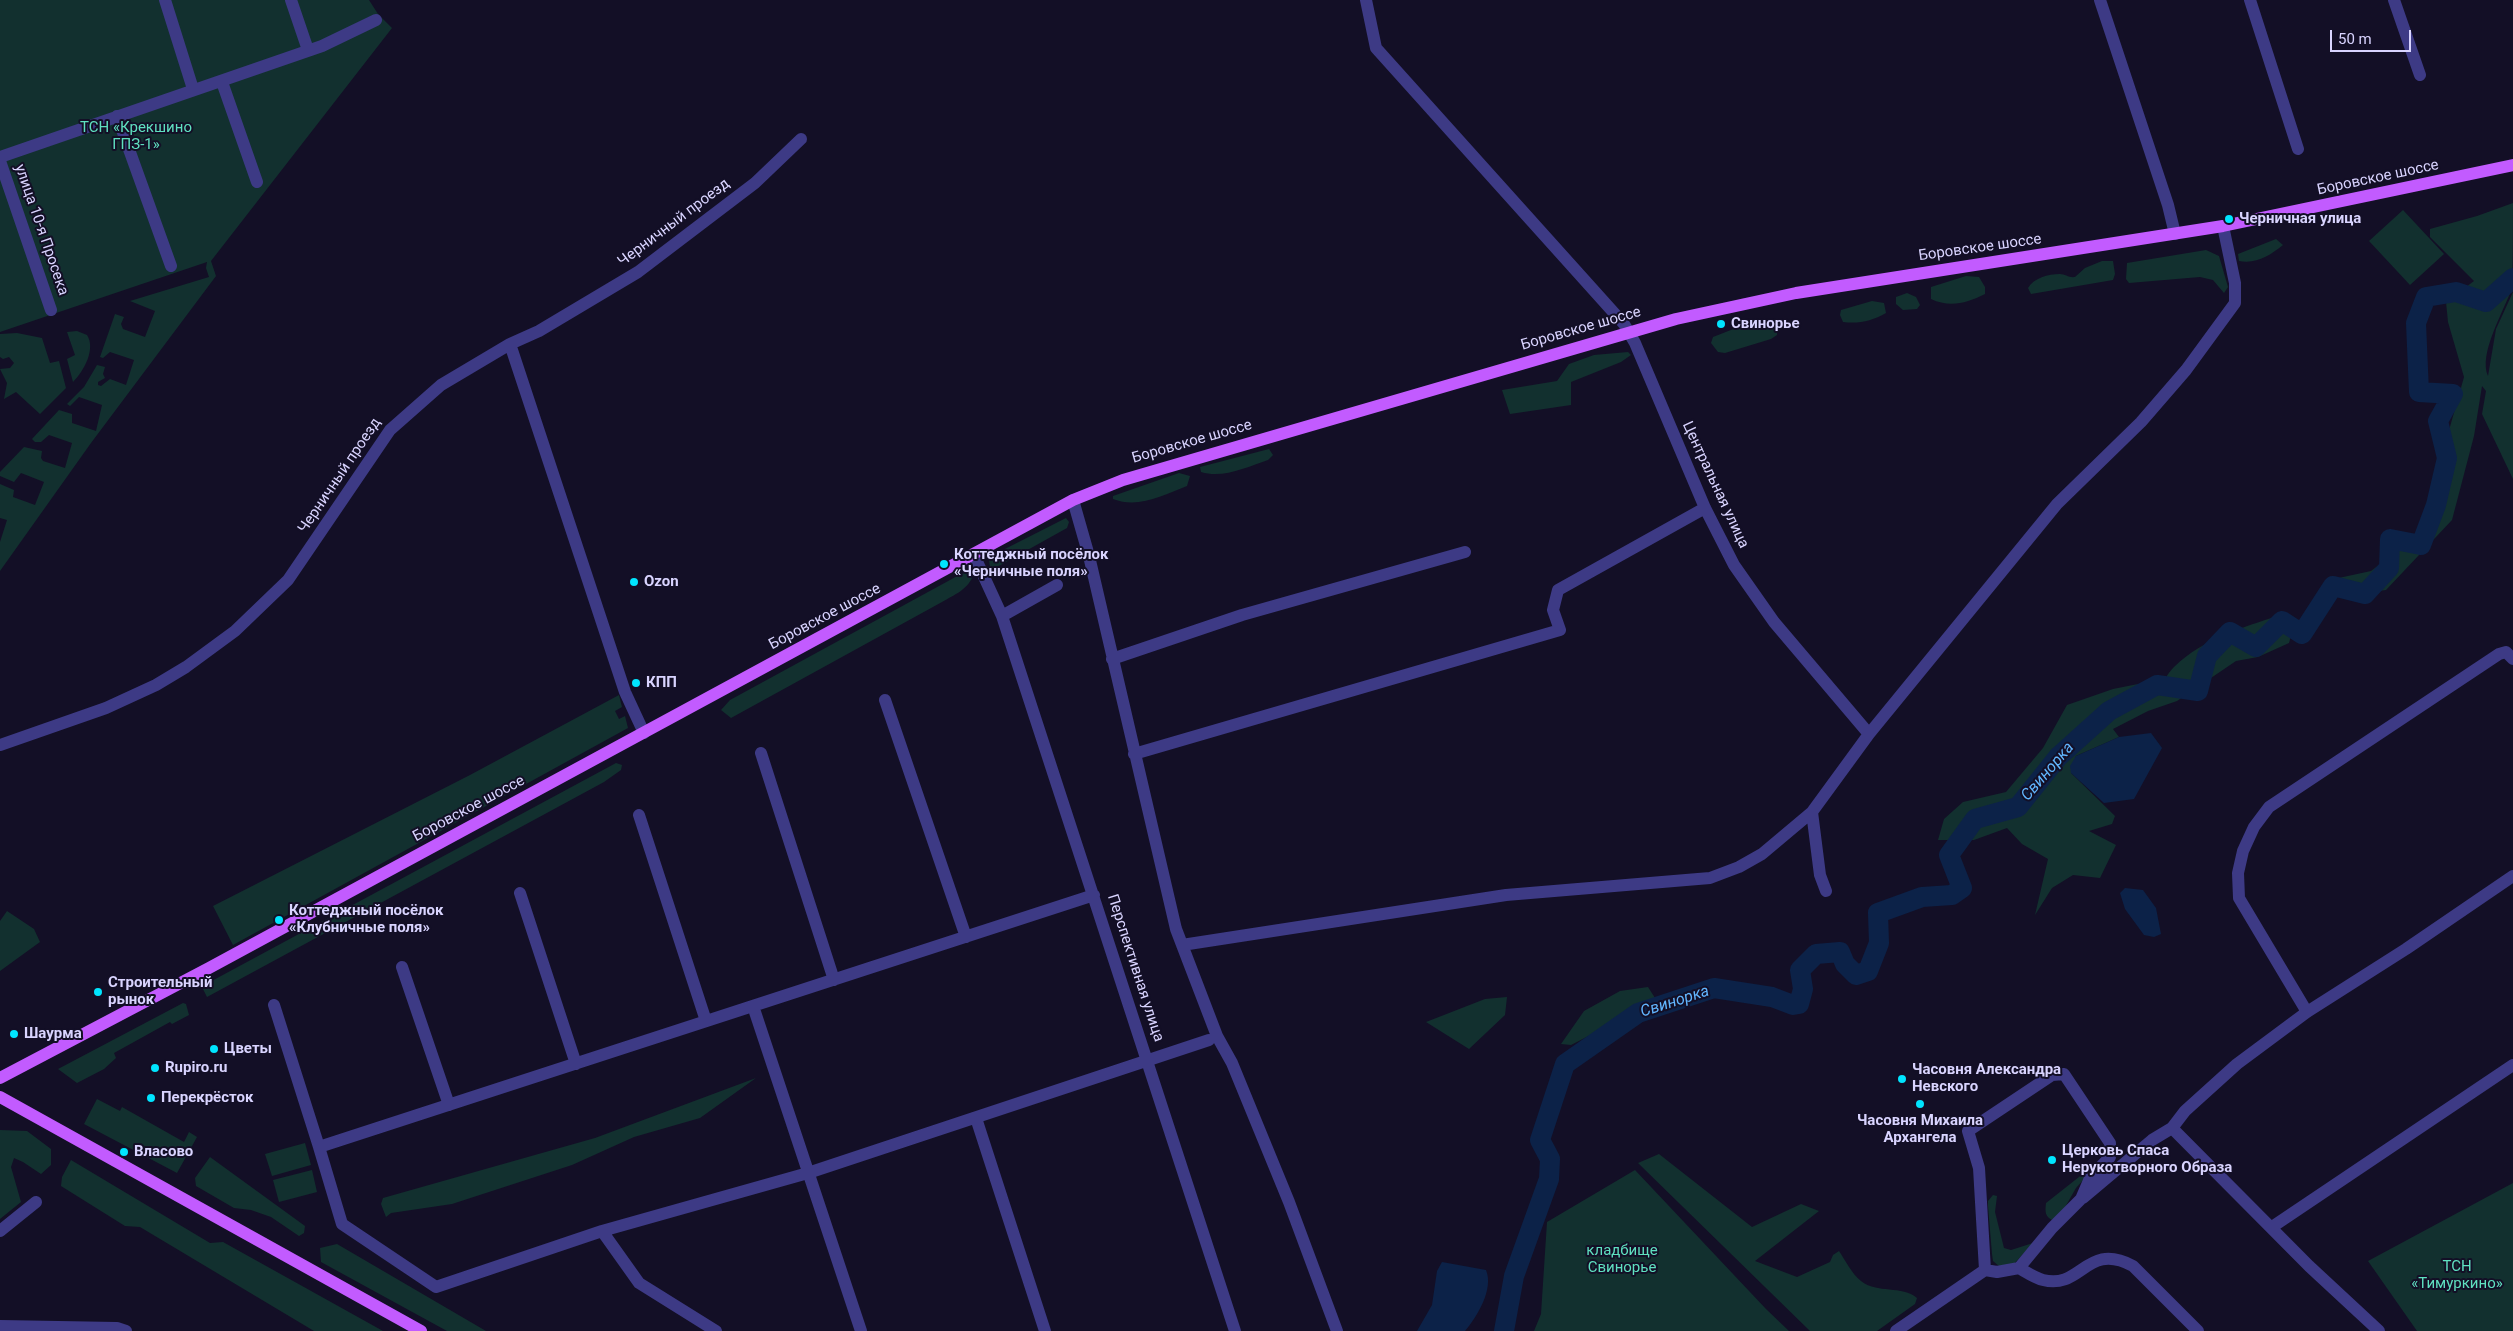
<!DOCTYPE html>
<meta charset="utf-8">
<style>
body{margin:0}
#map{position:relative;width:2513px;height:1331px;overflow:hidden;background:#130f26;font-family:Roboto,sans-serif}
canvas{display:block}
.scale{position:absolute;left:2330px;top:30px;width:81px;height:22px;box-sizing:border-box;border:2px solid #d9d4ff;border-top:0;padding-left:6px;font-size:15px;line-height:18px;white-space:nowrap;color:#d9d4ff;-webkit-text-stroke:4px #130f26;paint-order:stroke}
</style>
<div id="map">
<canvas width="2513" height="1331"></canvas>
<div class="scale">50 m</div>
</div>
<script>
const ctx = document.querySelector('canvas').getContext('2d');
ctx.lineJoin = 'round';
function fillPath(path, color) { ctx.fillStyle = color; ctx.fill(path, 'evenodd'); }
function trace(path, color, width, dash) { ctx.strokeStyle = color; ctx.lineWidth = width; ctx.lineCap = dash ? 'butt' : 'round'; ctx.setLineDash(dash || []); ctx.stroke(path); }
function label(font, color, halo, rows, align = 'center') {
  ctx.font = font + ' Roboto,sans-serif'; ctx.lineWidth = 4; ctx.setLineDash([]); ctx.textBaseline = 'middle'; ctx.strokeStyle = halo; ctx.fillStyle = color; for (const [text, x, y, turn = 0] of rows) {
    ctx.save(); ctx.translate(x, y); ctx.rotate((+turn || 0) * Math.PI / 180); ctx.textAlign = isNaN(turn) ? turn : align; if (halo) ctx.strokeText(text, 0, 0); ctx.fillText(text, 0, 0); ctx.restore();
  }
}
fillPath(new Path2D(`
 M0 0H369L378 14 392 28 211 261 216 276 91 443 0 571V542L7 520 0 518V484L14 490 13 497 35 505 44 482 21 473 14 482 0 476V472L24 447 42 451 41 458 43 461 65 468 72 443 49 435 41 442H35L32 439 59 410 72 414V423L96 431 102 405 79 397 70 406 67 404 84 387 97 365 105 367 103 374 105 378 98 382V385L101 386 110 379 126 385 134 360 110 352 103 358 100 357 115 314 124 317 121 324 123 329 145 337 155 311 130 301 209 277 206 268 207 262 0 332Z
 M2513 203C2513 220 2513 276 2512 288 2504 311 2478 354 2488 376L2496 329 2513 292V479L2482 414 2486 391 2482 386 2474 436 2452 520 2386 590 2336 597 2334 579 2371 571 2414 538 2428 505 2464 377 2448 322 2446 302 2474 281 2430 237V229L2477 216Z
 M2403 210 2444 254 2410 285 2369 241Z
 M2276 239 2283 245C2269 256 2257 264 2239 261L2238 254Z
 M2206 250 2219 256 2228 287 2224 293 2213 280 2200 277 2129 283 2126 279 2127 263Z
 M2102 261H2113L2115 274 2113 280 2031 294 2028 288C2034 278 2048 274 2060 274 2065 274 2069 278 2075 277L2085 268Z
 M1966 276 1979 277 1985 287V294C1967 303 1950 308 1931 299V287Z
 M1907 293 1916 297 1920 305 1917 309 1903 310 1896 304V297Z
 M1872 301 1884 303 1886 313C1872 321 1859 324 1843 322L1840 315 1841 310Z
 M1769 321 1777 328V335L1771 339 1725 353 1718 352 1711 343 1713 337 1736 328Z
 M77 331 87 335C96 349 84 371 73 382L67 359 75 355 67 332Z
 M17 333 42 338 50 363 59 361 66 388 40 414 16 392 4 399 7 383 0 369 10 368 14 363 9 357 3 359 0 357V334Z
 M1628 352 1631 355 1621 362 1571 382V405L1510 414 1502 390 1557 381 1569 364 1594 355Z
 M1269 449 1273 455 1268 460C1247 467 1223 479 1201 472L1200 467Z
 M1179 473 1190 476 1187 486C1163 495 1139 509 1113 499V496Z
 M1066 518 1069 522 1067 528 997 567H990L989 560 999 552Z
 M969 572 973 575C969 589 954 595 942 602L731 718 721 710 730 700 961 574Z
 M2280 615 2296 618 2289 643 2258 657 2236 661 2177 701 2148 711 2113 729 2119 737 2076 756 2071 773 2115 816 2112 824 2089 831 2116 845 2100 878 2073 875 2052 888 2035 915 2048 859 2022 844 2007 828 1974 840H1938L1944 819 1963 802 2006 792 2043 748 2067 705 2113 689 2138 684 2156 692C2162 684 2167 674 2174 667 2204 638 2242 628 2280 615Z
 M619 695 622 707 615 711 619 719 625 716 628 728 233 945 213 906 470 775Z
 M616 763 622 765 621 770 604 782 207 997 202 987 208 983Z
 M7 911 34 929 40 942 0 971V921Z
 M1648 987 1657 1001 1571 1045 1561 1044 1584 1011 1620 991Z
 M1507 997 1505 1015 1469 1049 1426 1022 1485 999Z
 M183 1003 186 1004 189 1015 172 1024 170 1022 114 1053 116 1058 104 1069 77 1083 58 1069Z
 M756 1078 700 1118 634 1137 572 1165 452 1204 391 1213 386 1217 381 1204 383 1198 595 1138Z
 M97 1099 120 1111 122 1107 184 1142 189 1132 197 1137 177 1173 84 1124Z
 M0 1130 27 1131 51 1149V1165L41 1174 23 1162 14 1158 11 1167 21 1202 0 1219Z
 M305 1143 311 1165 272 1176 265 1154Z
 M1659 1154 1752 1227 1801 1204 1819 1211 1755 1261 1797 1277 1830 1262 1833 1255 1839 1251C1845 1260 1852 1274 1861 1281 1877 1294 1902 1285 1917 1298L1915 1304 1877 1331H1810L1638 1163Z
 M210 1157 305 1226 304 1233 299 1236 271 1217 251 1210 234 1208 196 1186 195 1178Z
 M2103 1158 2076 1188 2060 1216 2052 1220C2045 1216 2045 1212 2046 1203Z
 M71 1160 210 1243 223 1242 383 1331H314L140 1227 125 1226 61 1186 62 1177Z
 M312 1170 317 1192 279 1202 273 1180Z
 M1635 1170 1766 1309 1789 1331H1534L1541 1314 1547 1222Z
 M2513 1183V1331H2417L2368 1261Z
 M1993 1195 1997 1196 1995 1212 2004 1248 2011 1250 2033 1243 2013 1265 2000 1267 1993 1261 1992 1254 1988 1206V1201Z
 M337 1244 486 1331H447L321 1262 320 1248Z`), '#12302f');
fillPath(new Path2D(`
 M2151 733 2162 748 2134 799 2104 803 2071 773 2070 766 2076 756 2119 737Z
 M2125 888 2143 890 2156 908 2161 934 2154 937 2144 935 2125 909 2120 893Z
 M1442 1262 1486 1270C1494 1289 1477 1317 1465 1331H1417L1432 1305 1437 1271Z`), '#0c2248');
trace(new Path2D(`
 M1504 1331 1514 1276 1549 1179 1550 1159 1540 1140 1565 1064 1638 1013 1714 988 1772 997 1793 1005 1799 1004 1803 989 1800 970 1816 954 1840 952 1845 964 1856 975 1868 971 1879 943 1878 913 1922 897 1952 895 1962 888 1949 855 1975 819 2018 807 2058 757 2109 711 2157 685 2198 691 2207 656 2230 632 2256 647 2282 621 2302 634 2333 586 2365 594 2389 568 2390 539 2421 545 2436 505 2447 458 2438 421 2453 394 2419 392 2416 323 2426 297 2456 292 2486 302 2513 278`), '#0c2248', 20);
trace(new Path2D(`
 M165 0 193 89
 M291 0 308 50
 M1366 0 1376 48 1624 324 1635 343 1705 508 1734 565 1774 622 1869 734
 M2100 0 2168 205 2175 234
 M2250 0 2298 149
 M2394 0 2420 75
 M222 82 257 182
 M117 116 171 266
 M0 157 322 46 376 20
 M0 161 51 310
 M510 344 625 692 644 733
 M1073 500 1089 556 1176 929 1217 1036 1232 1063 1289 1202 1337 1331
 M974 555 1002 616 1235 1331
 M1002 616 1057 585
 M1112 659 1242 615 1465 552
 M885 700 966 937
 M0 745 106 708 156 685 186 667 235 631 288 580 390 430 441 385 510 344 539 331 638 272 755 183 801 139
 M761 753 834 980
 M1134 754 1560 630 1553 610 1558 590 1705 508
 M1812 812 1820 875 1826 891
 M639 815 706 1021
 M520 893 576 1064
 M1182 945 1506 895 1710 878 1739 867 1762 854 1812 812 1869 734 2057 504 2141 422 2186 370 2235 303V283L2223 226
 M402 967 449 1105
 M274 1005 319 1147 1094 895
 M753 1006 861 1331
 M2307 1012 2239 898 2238 873 2243 851 2254 827 2269 807 2499 654 2506 652 2513 659
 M976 1118 1045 1331
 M2172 1128 2309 1266 2379 1331
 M319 1147 342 1224 436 1287 602 1231 808 1173 1209 1040
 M2083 1198 2152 1140 2172 1128 2185 1111 2237 1064 2307 1012 2406 949 2513 876
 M2272 1227 2513 1065
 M0 1231 36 1202
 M602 1231 639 1283 716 1331
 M2019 1268C2026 1272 2035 1278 2043 1280 2082 1290 2086 1241 2133 1266L2198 1331
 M0 1326 117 1328 126 1331
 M1896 1331 1985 1270 1997 1272 2019 1268 2052 1228 2081 1199 2090 1178 2110 1157V1143L2064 1074 2052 1075 1968 1131 1979 1168 1985 1270`), '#3d3a85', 12);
trace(new Path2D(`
 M0 1078 209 968 1073 500 1123 480 1676 319 1796 293 2223 226 2513 165
 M0 1097 421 1331`), '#c25bff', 12);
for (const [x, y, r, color] of [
 [2229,219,5,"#00e5ff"],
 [1721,324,5,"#00e5ff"],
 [944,564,5,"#00e5ff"],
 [634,582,5,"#00e5ff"],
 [636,683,5,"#00e5ff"],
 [279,920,5,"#00e5ff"],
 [98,992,5,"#00e5ff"],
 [14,1034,5,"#00e5ff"],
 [214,1049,5,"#00e5ff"],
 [155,1068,5,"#00e5ff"],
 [1902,1079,5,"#00e5ff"],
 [151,1098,5,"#00e5ff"],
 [1920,1104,5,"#00e5ff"],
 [124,1152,5,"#00e5ff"],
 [2052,1160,5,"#00e5ff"]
]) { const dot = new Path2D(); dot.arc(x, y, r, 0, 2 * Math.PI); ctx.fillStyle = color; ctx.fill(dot); trace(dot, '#130f26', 2); }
label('15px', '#5fe0c0', '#130f26', [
 ["ТСН «Крекшино",136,128],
 ["ГПЗ-1»",136,145],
 ["кладбище",1622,1251],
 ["Свинорье",1622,1268],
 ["ТСН",2457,1267],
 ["«Тимуркино»",2457,1284]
]);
label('15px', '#d9d4ff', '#130f26', [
 ["Боровское шоссе",2378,178,-12],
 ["Черничный проезд",674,223,-37],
 ["улица 10-я Просека",41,230,71],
 ["Боровское шоссе",1980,248,-8],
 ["Боровское шоссе",1581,329,-16],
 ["Боровское шоссе",1192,442,-16],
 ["Черничный проезд",340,476,-56],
 ["Центральная улица",1715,485,65],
 ["Боровское шоссе",825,617,-28],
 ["Боровское шоссе",469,809,-28],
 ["Перспективная улица",1135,968,72]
]);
label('bold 15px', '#d9d4ff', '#130f26', [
 ["Черничная улица",2239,219],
 ["Свинорье",1731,324],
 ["Коттеджный посёлок",954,555],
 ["«Черничные поля»",954,572],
 ["Ozon",644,582],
 ["КПП",646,683],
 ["Коттеджный посёлок",289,911],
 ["«Клубничные поля»",289,928],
 ["Строительный",108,983],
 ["рынок",108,1000],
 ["Шаурма",24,1034],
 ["Цветы",224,1049],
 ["Rupiro.ru",165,1068],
 ["Часовня Александра",1912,1070],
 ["Невского",1912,1087],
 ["Перекрёсток",161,1098],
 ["Часовня Михаила",1920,1121,"center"],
 ["Архангела",1920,1138,"center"],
 ["Церковь Спаса",2062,1151],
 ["Нерукотворного Образа",2062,1168],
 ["Власово",134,1152]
], 'left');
label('italic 16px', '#62b6ff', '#130f26', [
 ["Свинорка",2048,772,-49],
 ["Свинорка",1675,1002,-18]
]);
</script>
